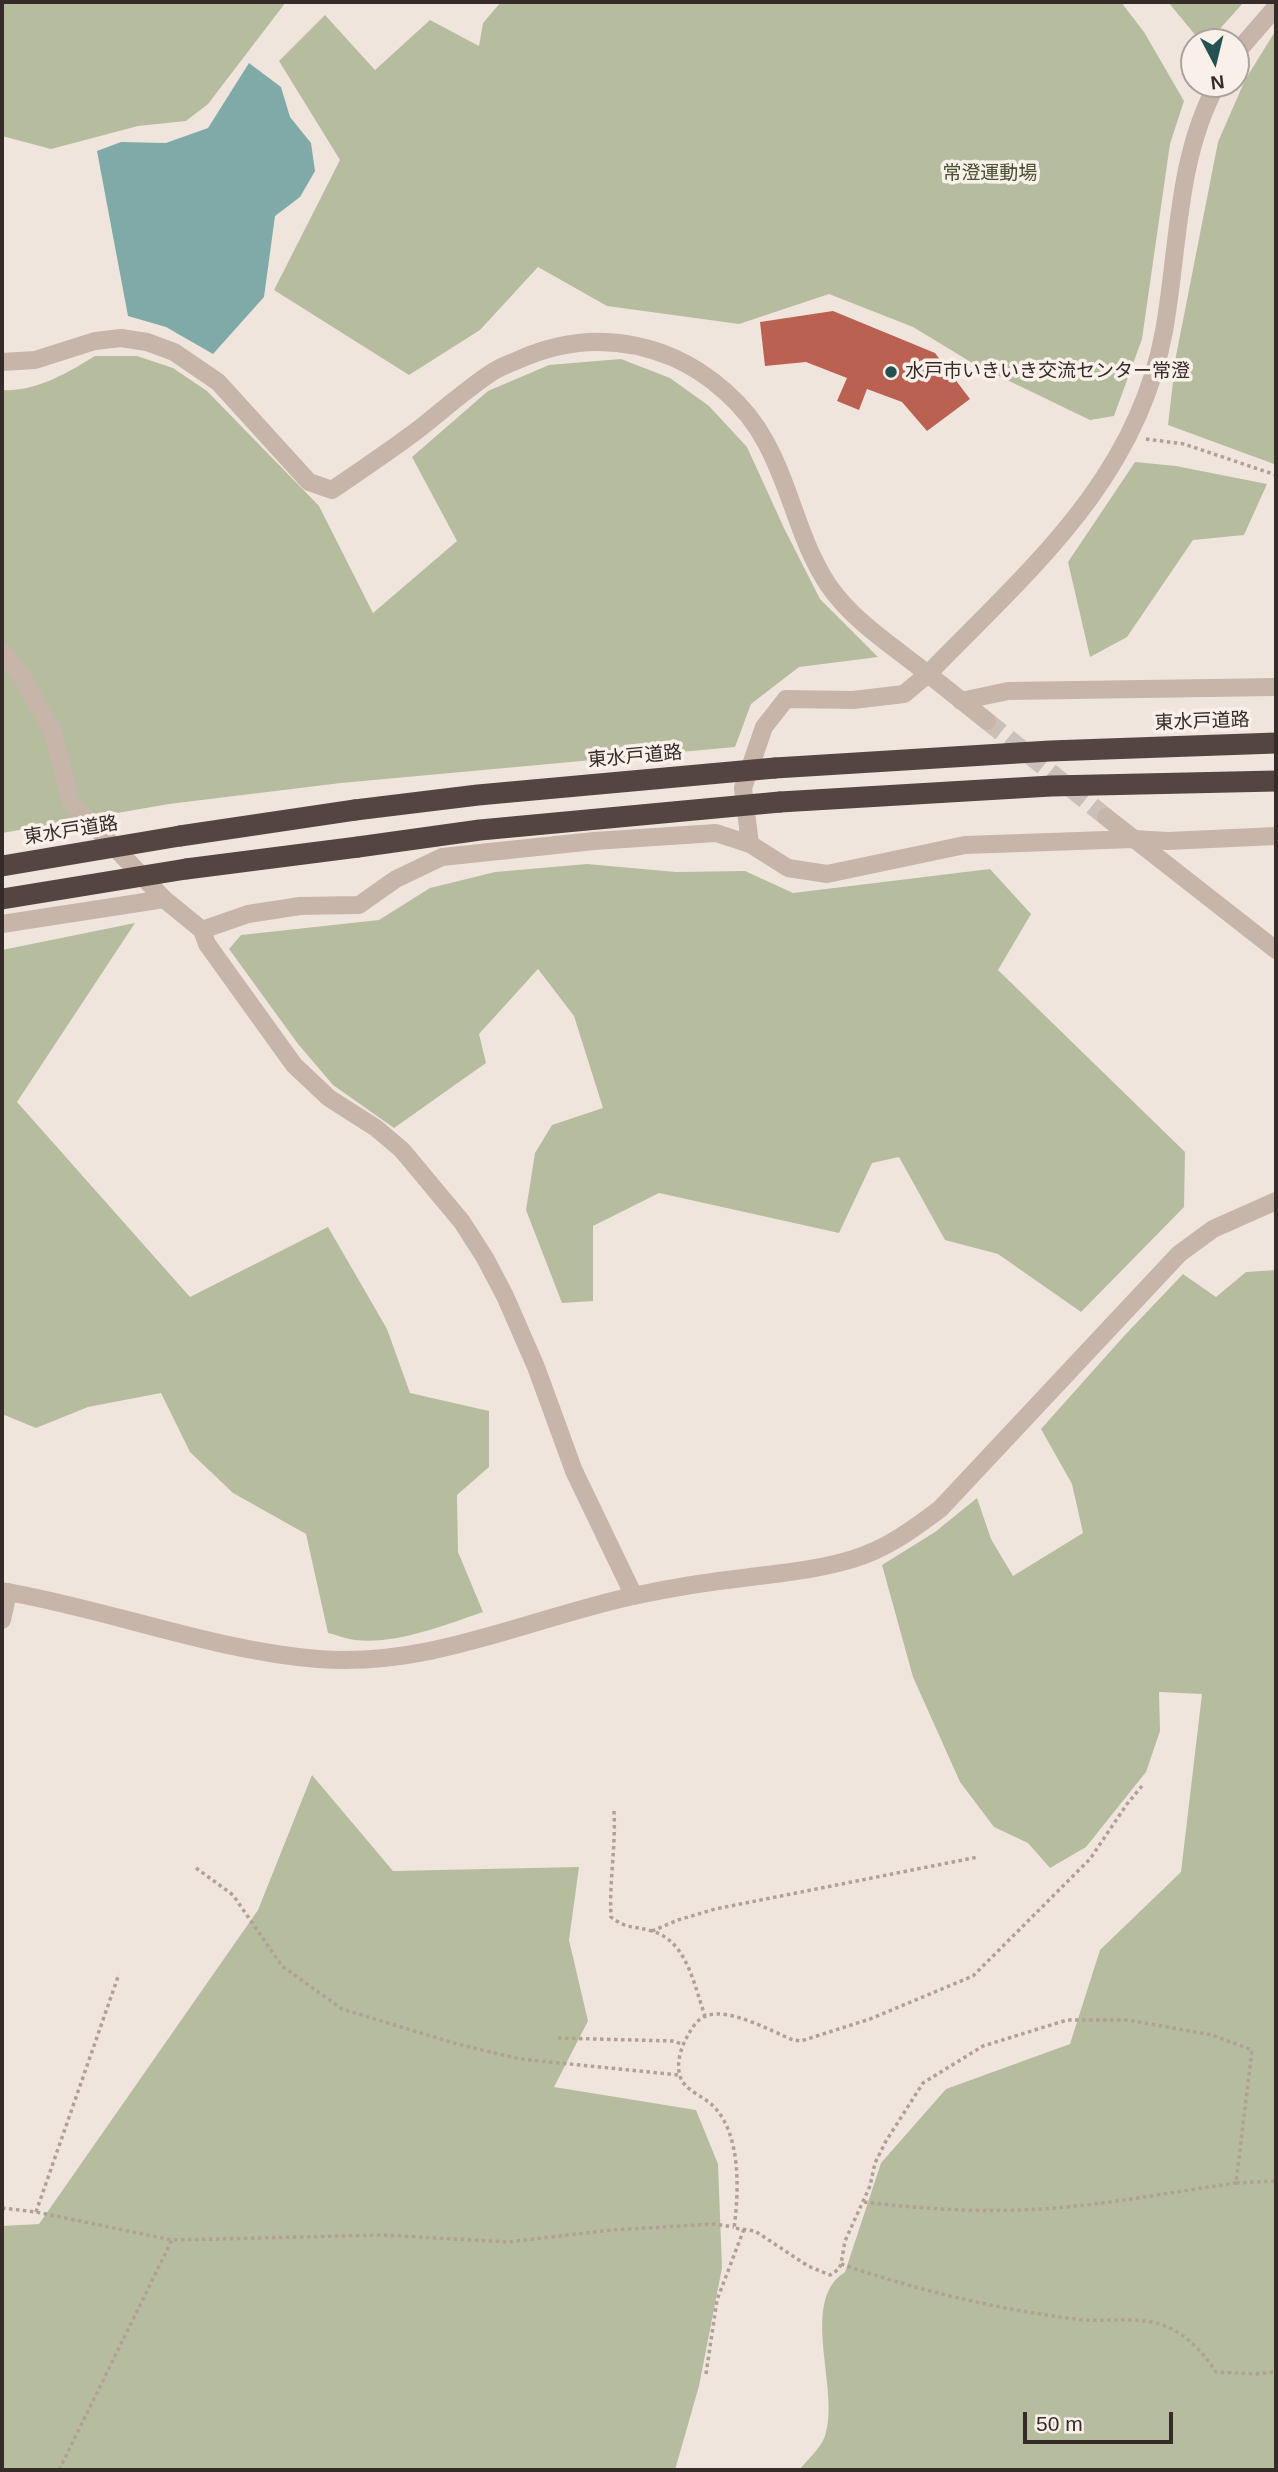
<!DOCTYPE html>
<meta charset="utf-8">
<style>
body{margin:0}
#map{position:relative;width:1278px;height:2472px;overflow:hidden;background:#f0e5dd;font-family:Arial,sans-serif}
canvas{display:block}
.frame{position:absolute;inset:0;border:4px solid #352c29;pointer-events:none}
.north{position:absolute;left:1180px;top:28px;width:70px;height:70px;box-sizing:border-box;background:#f8f0e9;border:2px solid #aaa29c;border-radius:50%;rotate:173deg;font-size:19px;font-weight:700;line-height:28px;text-align:center;color:#352c29}
.north::after{content:'';display:block;margin:auto;width:24px;height:32px;background:#235251;clip-path:polygon(50% 0,100% 100%,50% 72%,0 100%)}
.scale{position:absolute;left:1023px;top:2412px;width:150px;height:32px;box-sizing:border-box;border:4px solid #352c29;border-top:0;padding-left:9px;font-size:21px;line-height:24px;white-space:nowrap;color:#352c29;-webkit-text-stroke:5px #f8f0e9;paint-order:stroke}
</style>
<div id="map">
<canvas width="1278" height="2472"></canvas>
<div class="frame"></div>
<div class="north">N</div>
<div class="scale">50 m</div>
</div>
<script>
const ctx = document.querySelector('canvas').getContext('2d');
ctx.lineJoin = 'round';
function fillPath(path, color) { ctx.fillStyle = color; ctx.fill(path, 'evenodd'); }
function trace(path, color, width, dash) { ctx.strokeStyle = color; ctx.lineWidth = width; ctx.lineCap = dash ? 'butt' : 'round'; ctx.setLineDash(dash || []); ctx.stroke(path); }
function label(font, color, halo, rows, align = 'center') {
  ctx.font = font + ' Arial,"Noto Sans JP",sans-serif'; ctx.lineWidth = 7; ctx.setLineDash([]); ctx.textBaseline = 'middle'; ctx.strokeStyle = halo; ctx.fillStyle = color; for (const [text, x, y, turn = 0] of rows) {
    ctx.save(); ctx.translate(x, y); ctx.rotate((+turn || 0) * Math.PI / 180); ctx.textAlign = isNaN(turn) ? turn : align; if (halo) ctx.strokeText(text, 0, 0); ctx.fillText(text, 0, 0); ctx.restore();
  }
}
fillPath(new Path2D(`
 M2 2H286L208 104 186 121 138 126 51 149 2 136Z
 M501 2H1121L1144 32 1184 101 1170 144 1142 339 1114 416 1090 420 974 364 913 327 829 294 739 324 607 306 538 267 480 330 409 375 274 290 340 160 279 61 325 15 375 70 430 20 479 46 483 23Z
 M1168 2H1244L1208 42H1201Z
 M1276 30V461L1274 464 1168 425 1176 356 1218 142 1245 80Z
 M95 356H137L173 368 207 391 319 506 373 613 457 541 412 457 488 391 549 365 621 359 670 378 709 406 747 447 784 528 820 599 878 657 799 667 751 704 735 747 341 783 169 804 2 833V390C36 392 67 373 95 356Z
 M1135 462 1176 466 1267 484 1244 535 1193 540 1127 637 1090 657 1068 562Z
 M587 864 676 872 745 871 793 893 990 869 1031 914 998 970 1185 1152 1184 1207 1081 1312 998 1254 945 1240 899 1157 872 1163 839 1233 659 1193 593 1226V1301L562 1303 526 1210 535 1153 552 1125 603 1108 574 1016 538 969 479 1034 486 1063 394 1128 333 1085 298 1044 229 949 241 935 379 920 430 888 495 872Z
 M135 923 17 1102 190 1297 328 1227 387 1329 410 1393 489 1411V1467L457 1495 458 1552 483 1612C445 1625 395 1645 355 1640 346 1639 337 1635 328 1633L306 1534 233 1493 190 1452 161 1393 88 1407 36 1428 2 1414V950Z
 M1276 1270V2470H799C807 2460 821 2448 825 2436 841 2391 798 2301 845 2272L881 2163 946 2089 1070 2044 1100 1950 1181 1872 1202 1694 1159 1692 1160 1731 1146 1772 1086 1847 1050 1868 1028 1843 994 1827 960 1782 913 1677 882 1565 935 1532 977 1498 991 1539 1013 1576 1083 1533 1072 1484 1041 1429 1124 1336 1183 1274 1216 1297 1246 1272Z
 M312 1775 393 1871 579 1867 569 1940 588 2021 554 2087 696 2110 718 2164 722 2268 699 2386 675 2470H2V2226L39 2224 258 1910Z`), '#b6bd9f');
fillPath(new Path2D(`
 M249 63 281 87 290 117 311 143 315 171 300 197 275 216 264 297 213 354 166 327 128 316 97 151 121 142 166 143 208 128Z`), '#7faaa8');
fillPath(new Path2D(`
 M833 311 935 353 970 399 927 431 902 402 867 389 859 410 837 401 847 378 806 362 765 366 760 322Z`), '#ba6151');
trace(new Path2D(`
 M987 721 1106 817`), '#cbc0b9', 18, [18, 9]);
trace(new Path2D(`
 M1146 439 1184 444 1276 475
 M1142 1786 1127 1804 1090 1859 973 1976 870 2019 801 2041 793 2040C771 2031 729 2007 706 2016 697 2019 692 2028 688 2035 681 2047 676 2063 680 2076 684 2091 705 2096 715 2108 741 2136 739 2192 734 2228L755 2231 808 2266 830 2275 839 2269 841 2264 845 2241 870 2186 875 2163 886 2141 923 2083 983 2046 1067 2020H1128L1212 2035 1252 2050 1236 2183 1276 2181
 M614 1811C616 1847 609 1882 611 1917 626 1929 635 1926 652 1931 687 1941 694 1985 705 2016
 M196 1868 233 1895 282 1966 342 2009 457 2044 520 2059 679 2075
 M652 1931 678 1920 715 1909 978 1857
 M558 2038 672 2041 682 2044
 M864 2202C915 2208 967 2212 1019 2210 1091 2208 1164 2193 1236 2183
 M2 2208 36 2212 172 2240 383 2235 508 2242 611 2230 714 2224 734 2227
 M36 2212 119 1974
 M841 2264C916 2290 996 2309 1075 2319 1104 2323 1137 2315 1165 2326 1186 2334 1204 2353 1216 2372L1256 2374 1276 2372
 M706 2374 717 2300 744 2229
 M59 2470 172 2240`), '#b29f95', 3.5, [3.5, 3.5]);
trace(new Path2D(`
 M2 362 35 360 95 341 121 338 147 342 174 352 218 382 309 482 332 490C360 471 388 452 415 432 441 412 466 389 494 371 502 366 511 363 518 360 569 337 621 336 672 357 709 373 746 405 765 441 791 487 799 542 829 586 854 622 894 647 928 674L904 694 853 700 786 699 764 727 743 788 750 844
 M2 651 22 677 52 730 71 802 164 899 202 930 207 944 294 1065 329 1098 376 1128 402 1150 462 1222 485 1258 505 1296 536 1367 574 1471 634 1596
 M961 701 1008 691 1276 687
 M2 924 164 899
 M202 930 248 914 300 906 359 905 396 879 442 857 594 841 716 833 750 844 788 868 827 874 965 845 1134 839 1168 841 1276 836
 M2 1620 8 1592`), '#c7b5aa', 18);
trace(new Path2D(`
 M1236 53 1276 7
 M987 721 928 674C1028 571 1137 480 1164 331 1179 248 1176 160 1217 84
 M1106 817 1276 950
 M2 1591C108 1609 210 1650 318 1659 428 1668 528 1619 633 1596 670 1588 706 1582 743 1578 780 1573 817 1570 853 1559 886 1549 912 1530 940 1509L1179 1254 1213 1229 1276 1201`), '#c7b5aa', 18);
trace(new Path2D(`
 M775 768 1050 751 1276 743
 M780 802 1051 786 1276 781
 M180 836 355 810
 M186 869 358 847`), '#554541', 21);
trace(new Path2D(`
 M355 810 478 795 775 768
 M358 847 480 830 780 802
 M2 866 180 836
 M2 899 186 869`), '#554541', 21);
for (const [x, y, r, color] of [
 [891,372,7,"#235251"]
]) { const dot = new Path2D(); dot.arc(x, y, r, 0, 2 * Math.PI); ctx.fillStyle = color; ctx.fill(dot); trace(dot, '#f8f0e9', 2.5); }
label('19px', '#47512f', '#f8f0e9', [
 ["常澄運動場",990,174]
]);
label('19px', '#352c29', '#f8f0e9', [
 ["水戸市いきいき交流センター常澄",905,372]
], 'left');
label('19px', '#352c29', '#f8f0e9', [
 ["東水戸道路",1202,722,-2],
 ["東水戸道路",635,757,-5],
 ["東水戸道路",71,831,-9]
]);
</script>
